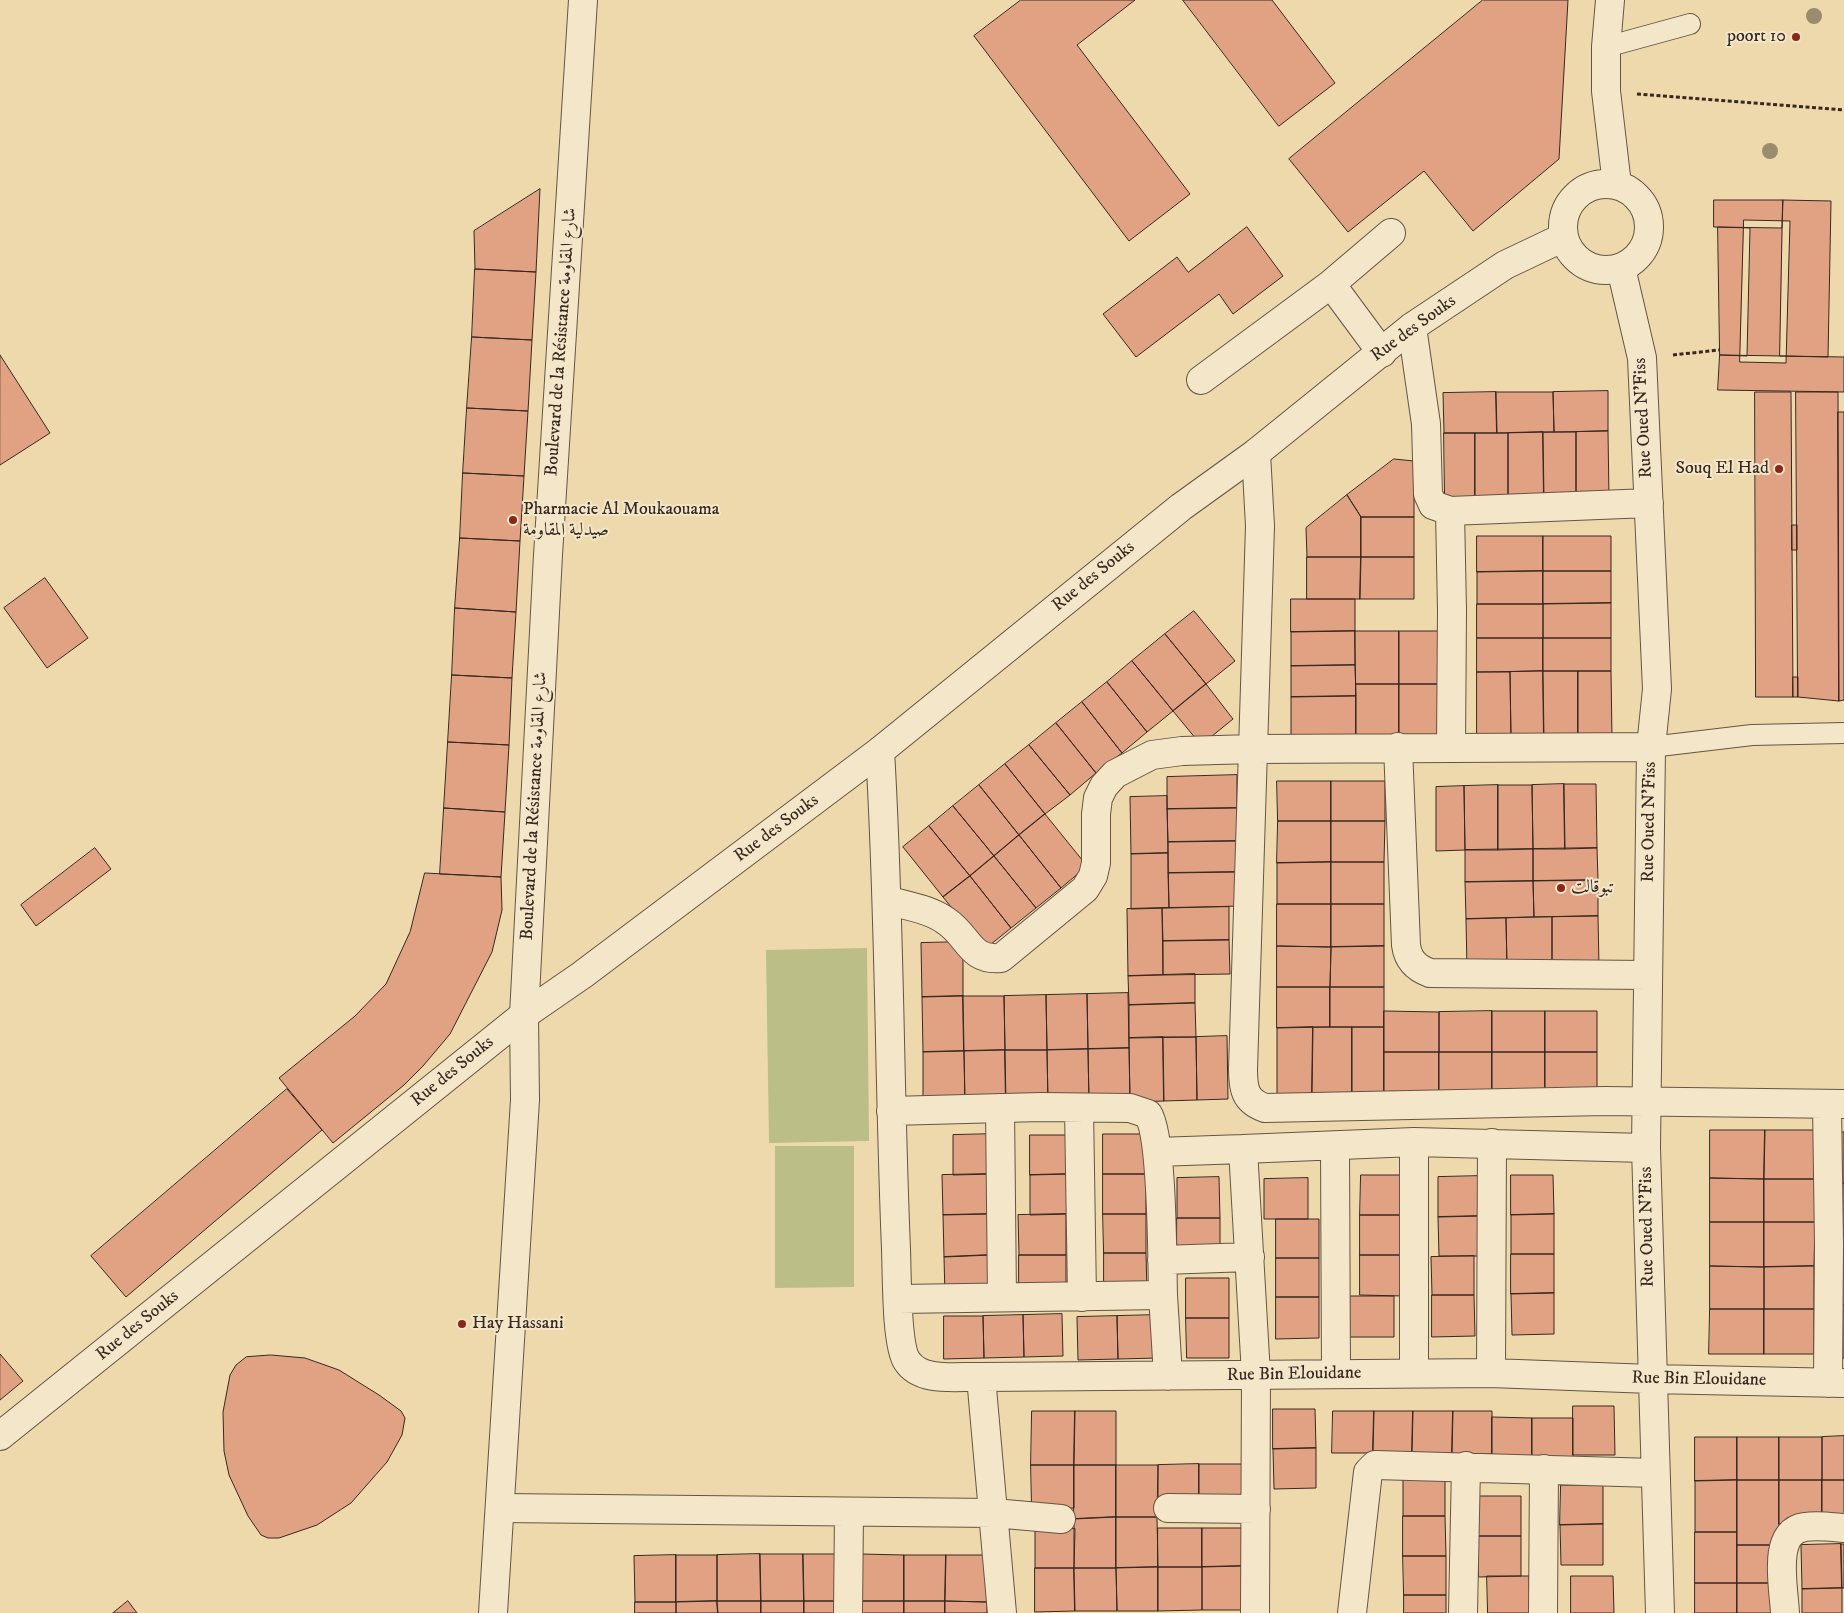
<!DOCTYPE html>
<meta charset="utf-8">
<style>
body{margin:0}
canvas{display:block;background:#edd9ac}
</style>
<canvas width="1844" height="1613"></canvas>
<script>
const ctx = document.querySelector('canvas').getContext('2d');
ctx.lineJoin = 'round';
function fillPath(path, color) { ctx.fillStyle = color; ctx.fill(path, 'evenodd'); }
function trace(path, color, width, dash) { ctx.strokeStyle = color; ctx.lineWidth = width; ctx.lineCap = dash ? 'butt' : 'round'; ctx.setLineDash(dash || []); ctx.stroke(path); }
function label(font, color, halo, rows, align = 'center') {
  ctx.font = font + ' "IM FELL DW Pica",Amiri,serif'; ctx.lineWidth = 4; ctx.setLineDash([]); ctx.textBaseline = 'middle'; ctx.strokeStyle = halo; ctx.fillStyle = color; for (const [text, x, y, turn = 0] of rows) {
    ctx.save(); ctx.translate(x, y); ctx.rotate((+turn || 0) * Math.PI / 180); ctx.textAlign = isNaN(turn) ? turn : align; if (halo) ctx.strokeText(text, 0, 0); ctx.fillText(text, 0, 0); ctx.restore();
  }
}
fillPath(new Path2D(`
 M867 948 869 1141 769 1143 766 950Z
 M775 1146H854V1287L775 1288Z`), '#bbbe87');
const building = new Path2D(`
 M1021 0H1135L1077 45 1190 194 1129 241 974 36Z
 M1183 0H1272L1335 83 1279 126Z
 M1483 0H1568L1559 159 1473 231 1424 171 1348 232 1289 159Z
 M540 189 536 272 475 269 474 231Z
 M1714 200H1783L1782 228 1714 227Z
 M1783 200 1831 201 1828 357 1780 356Z
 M1744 220 1790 221 1786 363 1740 362Z
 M1247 227 1283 276 1233 314 1219 294 1136 357 1103 314 1177 257 1188 272Z
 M1718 227 1750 228 1747 356 1720 355Z
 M475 269 536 272 532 340 472 337Z
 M472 337 532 340 528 411 467 408Z
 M0 355 50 433 0 465Z
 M1720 355 1844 357V392L1718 390Z
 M1608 391V431L1554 432 1553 392Z
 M1496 392H1553L1554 432 1497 433Z
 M1496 392 1497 433H1444L1443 393Z
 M1755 392H1791L1793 697H1756Z
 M1796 392H1838L1839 701 1798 697Z
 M467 408 528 411 524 476 463 473Z
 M1838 412H1844V700L1839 701Z
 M1608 431 1609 499 1576 500V432Z
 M1543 432H1576V500H1544Z
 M1543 432 1544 500 1508 501V433Z
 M1444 433H1475V501H1445Z
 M1475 433H1508V501H1475Z
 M1394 459 1414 461V517H1361L1347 495Z
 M463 473 524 476 520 541 460 538Z
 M1347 495 1361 517V557H1307L1306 528Z
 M1361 517H1414V557H1361Z
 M1792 525H1797V550H1792Z
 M1477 536H1543V571L1477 572Z
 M1543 536H1611V571H1543Z
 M460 538 520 541 516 612 455 608Z
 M1307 557H1361L1360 599H1307Z
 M1361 557H1414V599H1360Z
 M1543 571H1611V603L1543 604Z
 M1543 571V604H1477V572Z
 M45 578 88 638 47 668 4 608Z
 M1291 599H1355V631L1291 632Z
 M1611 603V638H1543V604Z
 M1477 604H1543V638H1477Z
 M455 608 516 612 512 678 452 675Z
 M1194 611 1235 661 1206 684 1165 634Z
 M1355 631H1399V684H1356Z
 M1355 631V665L1291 666V632Z
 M1399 631H1440V684H1399Z
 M1165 634 1206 684 1173 711 1132 661Z
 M1477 638H1543V671L1477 672Z
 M1543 638H1611V671H1543Z
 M1132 661 1173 711 1147 732 1107 682Z
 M1355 665 1356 696 1291 697V666Z
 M1543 671 1544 740H1511L1510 672Z
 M1543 671H1578V740H1544Z
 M1578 671H1611L1612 739 1578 740Z
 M1477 672H1510L1511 740H1477Z
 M452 675 512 678 509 745 448 742Z
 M1793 677H1798V697H1793Z
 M1107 682 1147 732 1122 753 1082 702Z
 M1206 684 1233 719 1201 745 1173 711Z
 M1356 684H1399V739H1356Z
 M1399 684H1440V738L1399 739Z
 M1356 696V739H1291V697Z
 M1082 702 1122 753 1096 773 1056 723Z
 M1056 723 1096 773 1070 795 1029 745Z
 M448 742 509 745 505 812 444 808Z
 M1029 745 1070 795 1045 814 1005 764Z
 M1005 764 1045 814 1019 835 979 785Z
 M1237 775V808L1167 809V777Z
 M1277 781H1331V821H1278Z
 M1331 781H1385V821H1331Z
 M1564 784H1596L1597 848 1565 849Z
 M1564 784 1565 849H1533L1532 785Z
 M979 785 1019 835 994 856 953 806Z
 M1498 785H1532L1533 849 1498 850Z
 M1498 785V850H1465L1464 786Z
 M1464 786 1465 850 1436 851V787Z
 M1167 796 1168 853 1131 854 1130 797Z
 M953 806 994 856 970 876 929 826Z
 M444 808 505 812 501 877 440 874Z
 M1237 808 1238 841 1168 842 1167 809Z
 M1045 814 1087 866 1061 888 1019 835Z
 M1278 821H1331V862L1277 863Z
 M1331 821H1385L1384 862H1331Z
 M929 826 970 876 943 897 903 847Z
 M1019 835 1061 888 1036 908 994 856Z
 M1238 841V872L1168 873V842Z
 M95 848 111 869 36 926 21 905Z
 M1597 848 1598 880 1533 881V849Z
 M1533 849V881L1465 882V850Z
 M1168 853 1169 908 1131 909V854Z
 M994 856 1036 908 1011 928 970 876Z
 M1331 862H1384V904H1331Z
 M1331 862V904H1277V863Z
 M1238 872 1239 906 1169 908 1168 873Z
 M425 873 501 877 502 910 492 952 450 1034 423 1066 404 1085 333 1143 279 1078 355 1016 386 984 410 932Z
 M970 876 1011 928 985 949 943 897Z
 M1598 880V916L1534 917 1533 881Z
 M1533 881 1534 917 1466 919 1465 882Z
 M1277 904H1331V947L1277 946Z
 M1331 904H1384V946L1331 947Z
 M1229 907V940L1163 941 1162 908Z
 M1162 908 1163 975 1128 976 1127 909Z
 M1598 916 1599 967 1552 968V917Z
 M1552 917V968L1507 969 1506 918Z
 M1506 918 1507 969 1467 970 1466 919Z
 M1229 940 1230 974 1163 975V941Z
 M963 942V996L922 997 921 943Z
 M1277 946 1331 947 1330 987H1277Z
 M1384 946V987H1330L1331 947Z
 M1195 974V1003L1129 1005 1128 976Z
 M1277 987H1330V1027L1277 1028Z
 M1330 987H1384V1027H1330Z
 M1128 993 1129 1048 1088 1049 1087 994Z
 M1087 994 1088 1049 1047 1050 1046 995Z
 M1046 995 1047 1050H1005L1004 996Z
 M963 996H1004L1005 1050 964 1051Z
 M963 996 964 1051 923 1052 922 997Z
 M1195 1003 1196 1037 1129 1038V1005Z
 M1384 1011 1439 1012V1052H1384Z
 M1492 1011H1545V1052H1492Z
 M1492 1011V1052H1439V1012Z
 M1545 1011H1597V1052H1545Z
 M1313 1027H1352V1095H1312Z
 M1313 1027 1312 1095H1277V1028Z
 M1352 1027H1384V1095H1352Z
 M1227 1036 1228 1099 1197 1100 1196 1037Z
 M1163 1037H1196L1197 1100 1164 1101Z
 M1163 1037 1164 1101 1130 1102 1129 1038Z
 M1129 1048 1130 1102H1089L1088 1049Z
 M1088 1049 1089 1102 1048 1103 1047 1050Z
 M1005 1050H1047L1048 1103 1006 1104Z
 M1005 1050 1006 1104 965 1105 964 1051Z
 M964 1051 965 1105H923V1052Z
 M1384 1052H1439V1095H1384Z
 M1439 1052H1492V1095H1439Z
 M1492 1052H1545V1095H1492Z
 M1545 1052H1597V1095H1545Z
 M287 1089 322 1130 126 1297 91 1256Z
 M1710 1130H1765L1764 1179 1710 1178Z
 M1765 1130H1815V1179H1764Z
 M1839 1132H1844V1183H1839Z
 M995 1134 996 1174 953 1175V1135Z
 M1103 1134H1145L1146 1174H1103Z
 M1030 1135H1072V1174L1030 1175Z
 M990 1174 991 1214 943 1215 942 1175Z
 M1072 1174 1073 1214 1030 1215V1175Z
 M1103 1174H1146V1214H1103Z
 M1361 1175H1403V1215H1360Z
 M1511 1175H1553L1554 1214 1511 1215Z
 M1481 1176 1482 1216 1438 1217V1177Z
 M1219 1177 1220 1218H1177V1178Z
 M1308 1178V1219H1264V1179Z
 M1710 1178 1764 1179V1222H1710Z
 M1764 1179H1815V1222H1764Z
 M1839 1183H1844V1236H1839Z
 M991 1214V1255L944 1257 943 1215Z
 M1066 1214V1255H1019L1018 1215Z
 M1103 1214H1146V1253H1104Z
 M1554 1214V1254H1511V1215Z
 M1360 1215H1403V1255H1360Z
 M1482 1216V1256H1439L1438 1217Z
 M1177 1218H1220V1257L1177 1258Z
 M1276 1219H1319V1258H1276Z
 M1710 1222H1764V1267L1710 1266Z
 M1764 1222H1815L1814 1266 1764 1267Z
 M1104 1253H1146L1147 1294 1104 1295Z
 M1511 1254H1554V1293L1511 1294Z
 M1841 1254H1844V1305H1841Z
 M991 1255 992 1296 945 1297 944 1257Z
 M1019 1255H1066V1296H1019Z
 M1360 1255H1403V1296L1360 1295Z
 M1474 1256V1295H1432L1431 1257Z
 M1276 1258H1319V1297H1276Z
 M1710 1266 1764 1267V1309H1710Z
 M1814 1266V1309H1764V1267Z
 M1186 1278H1229V1318H1186Z
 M1554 1293V1334L1512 1335 1511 1294Z
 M1432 1295H1474L1475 1336 1432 1337Z
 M1350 1296H1394V1337H1350Z
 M1276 1297H1319V1338L1276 1339Z
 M1841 1305H1844V1358L1842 1359Z
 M1710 1309H1764V1354H1709Z
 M1764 1309H1814V1354H1764Z
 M1062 1314 1063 1356 1024 1357 1023 1315Z
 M1023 1315 1024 1357 984 1358 983 1316Z
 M1157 1315 1158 1358 1118 1359 1117 1316Z
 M944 1316H983L984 1358 944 1359Z
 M1117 1316 1118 1359 1078 1360 1077 1317Z
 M1186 1318H1229V1358H1187Z
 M0 1354 23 1381 0 1400Z
 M271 1355 305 1358 339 1370 379 1395 401 1411 405 1418 402 1435 387 1462 351 1503 317 1525 279 1538H268L261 1535 248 1516 229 1475 224 1451 223 1412 230 1375 236 1365 246 1357Z
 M1573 1406H1614L1615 1455H1573Z
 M1273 1409H1315L1316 1448 1273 1449Z
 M1032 1411H1075L1074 1465H1031Z
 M1075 1411H1116V1465H1074Z
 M1333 1411H1374L1373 1453H1332Z
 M1374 1411H1413L1412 1454 1373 1453Z
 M1413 1411H1453L1452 1454H1412Z
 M1453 1411H1492V1454H1452Z
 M1492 1417 1532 1418V1466L1492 1465Z
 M1532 1418H1573V1466H1532Z
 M1844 1436V1480H1822V1437Z
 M1695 1437H1737V1480L1695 1481Z
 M1737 1437H1779V1480H1737Z
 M1779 1437H1822V1480H1779Z
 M1316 1448V1488L1274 1489 1273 1449Z
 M1199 1464H1243V1505H1199Z
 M1199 1464V1505L1158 1506V1465Z
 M1031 1465H1074V1508L1032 1509Z
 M1074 1465H1116V1517L1074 1519Z
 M1116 1465H1158L1157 1517H1116Z
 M1445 1476V1516H1403V1477Z
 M1737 1480H1779V1545H1737Z
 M1737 1480V1532H1695V1481Z
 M1779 1480H1822V1524H1779Z
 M1822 1480H1844V1523L1822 1524Z
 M1561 1485H1603V1524L1560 1525Z
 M1478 1496H1521V1536H1478Z
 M1403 1516H1445L1446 1556H1403Z
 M1116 1517V1568H1074V1519Z
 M1116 1517H1157L1158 1567 1116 1568Z
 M1603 1524V1565H1561L1560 1525Z
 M1158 1528H1202V1567H1158Z
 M1202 1528H1244V1566L1202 1567Z
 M1075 1529 1074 1568H1035V1530Z
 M1695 1532H1737V1583H1695Z
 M1478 1536H1521V1576L1479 1577Z
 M1841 1544 1842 1588 1802 1589 1801 1545Z
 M1841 1544H1844V1588H1842Z
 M1737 1545H1779V1583H1737Z
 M760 1554H803L804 1601H761Z
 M760 1554 761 1601H717V1555Z
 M803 1554H843V1601H804Z
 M861 1554 904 1555V1601H861Z
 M676 1555V1602H635L634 1556Z
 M676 1555H717V1601L676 1602Z
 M904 1555H946L945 1601H904Z
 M946 1555H987V1602L945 1601Z
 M1403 1556H1446V1595H1404Z
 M1244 1566V1610H1202V1567Z
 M1158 1567H1202V1610L1158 1611Z
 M1158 1567V1611H1117L1116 1568Z
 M1035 1568H1074L1075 1611 1035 1612Z
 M1074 1568H1116L1117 1611H1075Z
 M1487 1576H1529L1530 1613H1488Z
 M1571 1576H1613L1614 1613H1571Z
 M1695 1583H1737V1613H1695Z
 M1737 1583H1779L1778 1613H1737Z
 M1842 1588V1613H1802V1589Z
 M1404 1595H1446V1613H1404Z
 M128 1601 137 1613H113Z
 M717 1601 718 1613H676V1602Z
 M717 1601H761V1613H718Z
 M761 1601H804V1613H761Z
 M804 1601H843V1613H804Z
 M861 1601H904V1613H861Z
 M904 1601H945V1613H904Z
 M945 1601 987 1602V1613H945Z
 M635 1602H676V1613H635Z`);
fillPath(building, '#e1a284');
trace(building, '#362921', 1);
const service = new Path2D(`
 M1606 47 1690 24
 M1651 747 1752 735 1844 733`);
const minor = new Path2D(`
 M1621 268 1642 358 1657 689 1651 747 1646 1148 1660 1613
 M1412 327 1426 424 1428 494 1433 505 1450 511 1649 503
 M1382 353 1331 284 1391 233
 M1201 380 1331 284
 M1256 453 1260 526 1243 1069C1243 1089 1245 1101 1265 1108L1605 1101 1844 1104
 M1450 511 1452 611 1451 747
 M1398 747 1406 945C1408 960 1416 968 1430 973L1647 975
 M880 751C890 917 889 1083 896 1249 897 1272 896 1345 907 1361 921 1383 958 1376 981 1377L1491 1373 1651 1379 1844 1383
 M887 900C906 906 930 909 946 921 969 936 969 961 1001 958L1085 889 1093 876 1096 863V814L1098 798 1104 786 1115 774 1152 755 1182 751 1254 749 1651 747
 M1827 1104 1829 1245 1828 1383
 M1000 1108 1002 1297
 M1079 1108 1082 1297
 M891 1111 1041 1107 1130 1108 1148 1114C1163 1138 1162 1260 1163 1295
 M1335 1146 1336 1374
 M1157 1152 1243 1149
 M1162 1260 1250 1257
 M899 1299 1163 1295 1168 1376
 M1414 1373V1142
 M1491 1373 1492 1143
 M981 1377 1002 1613
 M0 1436 524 1015
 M500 1508 994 1513 1061 1519
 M1168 1508 1256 1509
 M848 1613 849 1513
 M1255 1613 1256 1375 1243 1149 1414 1142 1646 1148
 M1352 1613 1368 1472 1375 1465 1655 1473
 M1463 1613 1466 1466
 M1543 1613 1544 1469
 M1785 1613C1784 1588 1771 1531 1805 1527 1817 1525 1831 1527 1844 1528`);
const tertiary = new Path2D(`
 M1610 0 1606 47V91L1617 185
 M1563 227a43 43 0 1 1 86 0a43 43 0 1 1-86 0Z
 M524 1015 582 975 880 751 1181 507 1256 453 1412 327 1505 265 1564 237
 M493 1613 525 1100 524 1015 548 555 583 0`);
trace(service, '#645544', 22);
trace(minor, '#645544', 30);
trace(tertiary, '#645544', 30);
trace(new Path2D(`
 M1637 94 1844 110
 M1673 355 1719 350`), '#362921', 3, [4, 2.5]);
trace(service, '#f3e6c9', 20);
trace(minor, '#f3e6c9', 28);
trace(tertiary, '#f3e6c9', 28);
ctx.fillStyle = '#9a8d6d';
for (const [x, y] of [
 [1814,16],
 [1770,151]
]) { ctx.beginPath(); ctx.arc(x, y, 8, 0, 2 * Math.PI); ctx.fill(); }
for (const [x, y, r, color] of [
 [1796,37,5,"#8f2418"],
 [1779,469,5,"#8f2418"],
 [513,520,5,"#8f2418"],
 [1561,888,5,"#8f2418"],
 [462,1324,5,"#8f2418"]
]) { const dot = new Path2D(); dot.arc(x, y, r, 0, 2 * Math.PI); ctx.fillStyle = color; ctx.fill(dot); trace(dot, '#f3e6c9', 2); }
label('18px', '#362921', '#f3e6c9', [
 ["poort 10",1786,37,"right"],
 ["Souq El Had",1769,469,"right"],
 ["Pharmacie Al Moukaouama",523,510],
 ["صيدلية المقاومة",523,531],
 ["تبوقالت",1571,888],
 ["Hay Hassani",472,1324]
], 'left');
label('18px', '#362921', '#f3e6c9', [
 ["Rue des Souks",1414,329,-36],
 ["Boulevard de la Résistance شارع المقاومة",562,342,-86],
 ["Rue Oued N'Fiss",1644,418,-93],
 ["Rue des Souks",1094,577,-39],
 ["Boulevard de la Résistance شارع المقاومة",535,806,-87],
 ["Rue Oued N'Fiss",1650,822,-89],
 ["Rue des Souks",777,829,-37],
 ["Rue des Souks",453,1072,-39],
 ["Rue Oued N'Fiss",1648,1227,-91],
 ["Rue des Souks",138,1326,-39],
 ["Rue Bin Elouidane",1294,1375,-1],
 ["Rue Bin Elouidane",1699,1380,1]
]);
</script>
